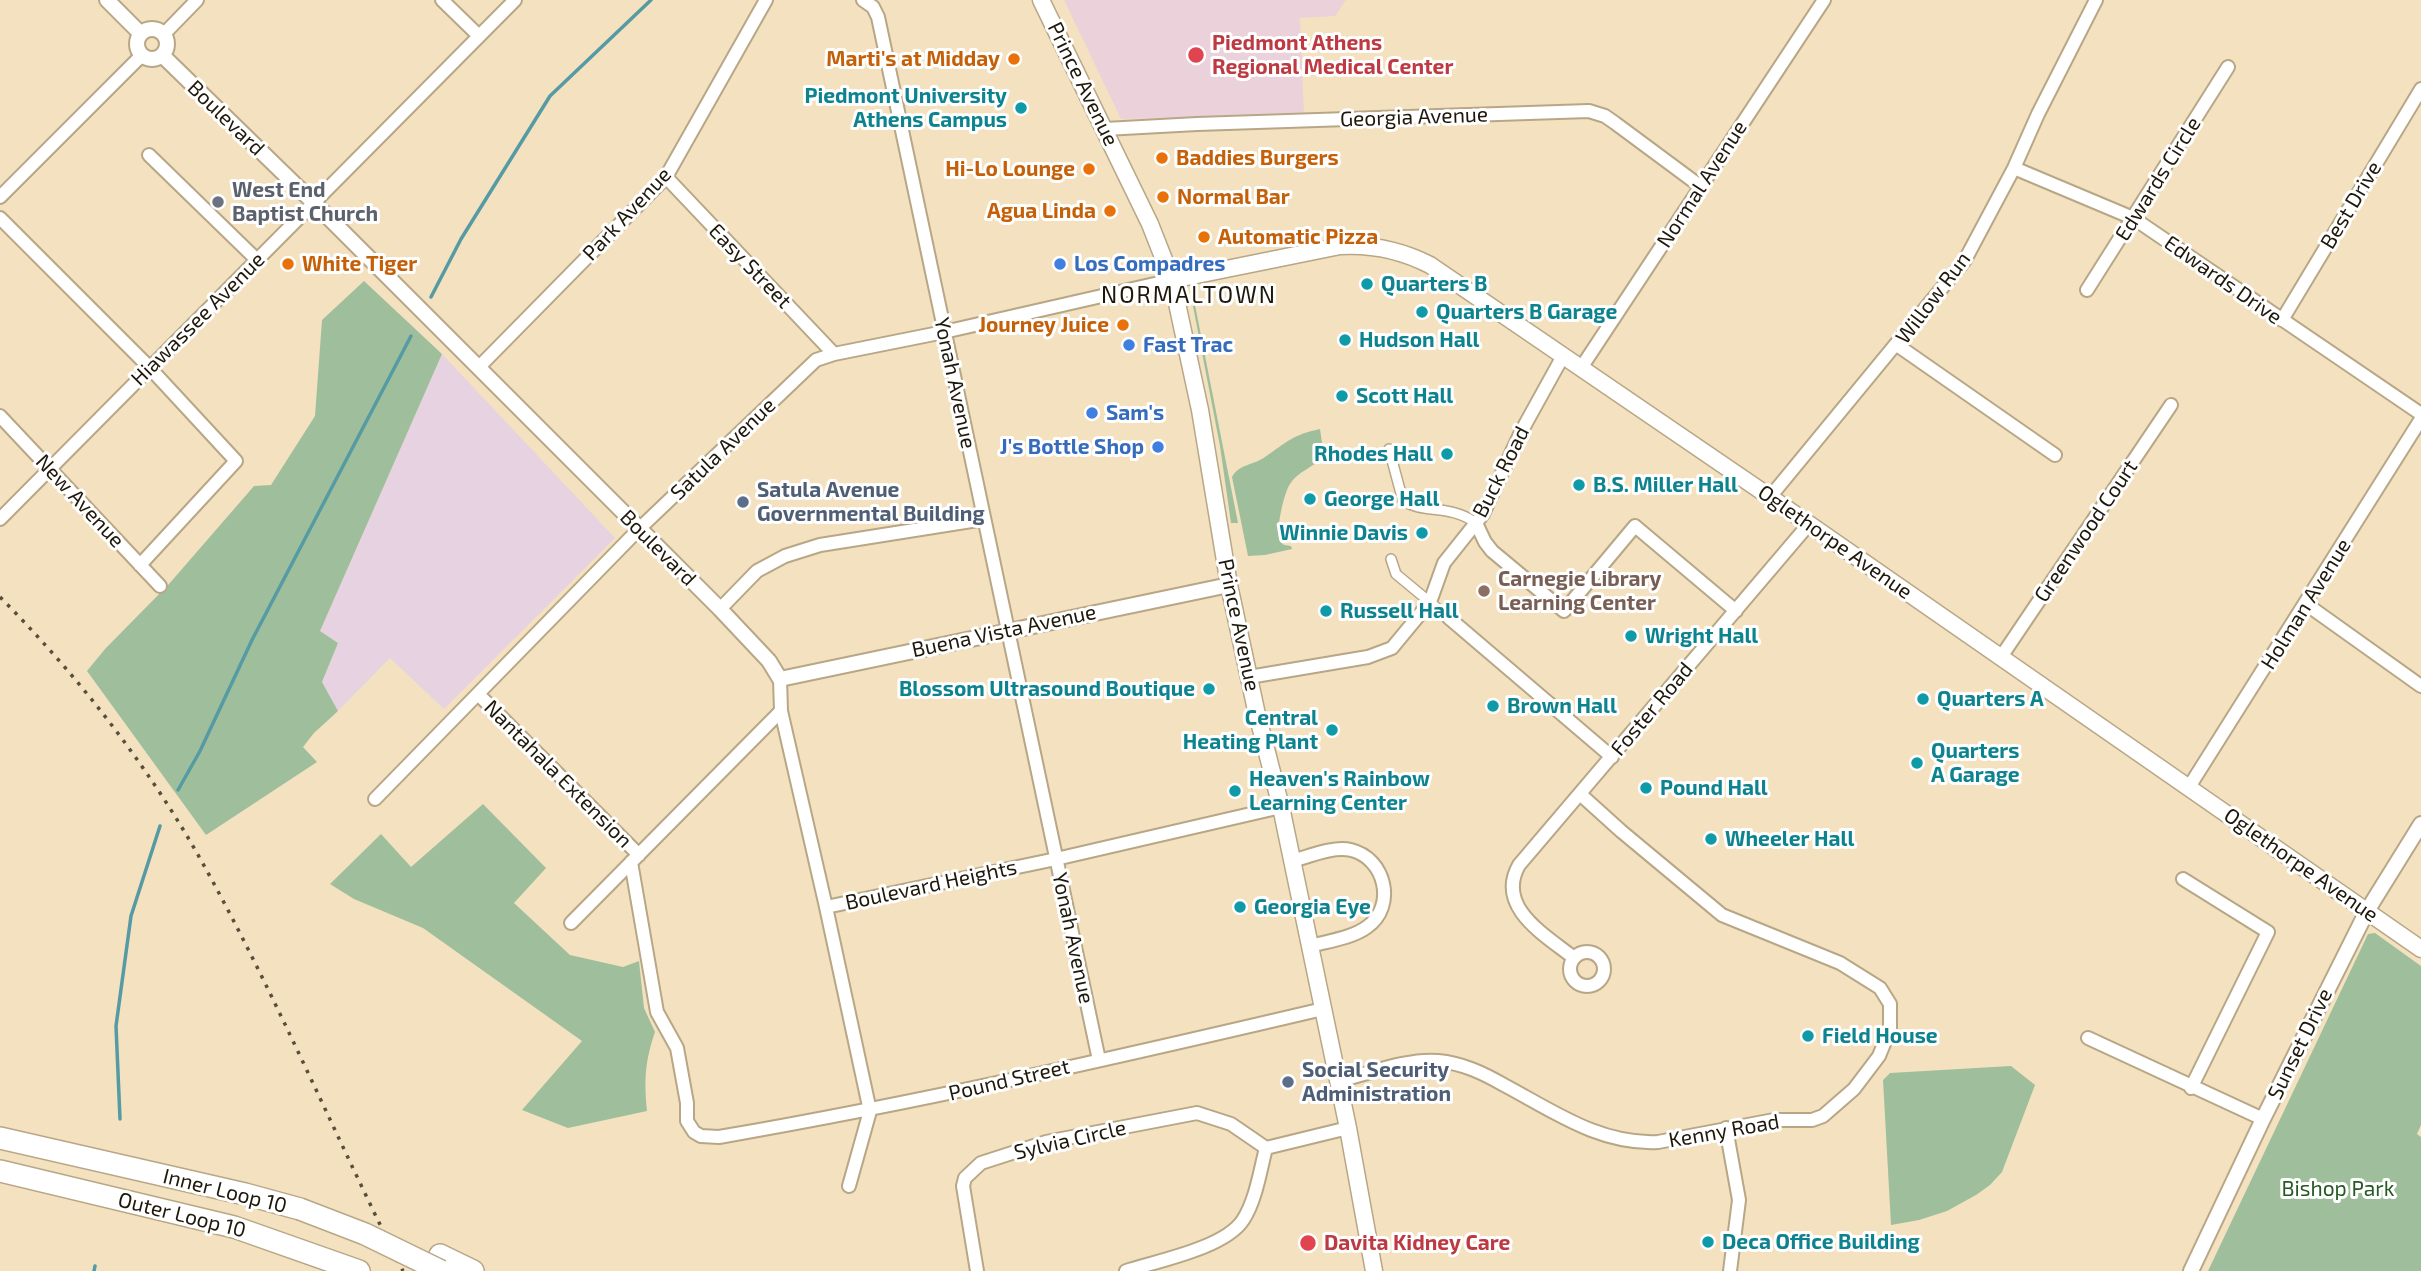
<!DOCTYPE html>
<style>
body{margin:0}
canvas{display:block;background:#f3e1bf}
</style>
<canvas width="2421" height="1271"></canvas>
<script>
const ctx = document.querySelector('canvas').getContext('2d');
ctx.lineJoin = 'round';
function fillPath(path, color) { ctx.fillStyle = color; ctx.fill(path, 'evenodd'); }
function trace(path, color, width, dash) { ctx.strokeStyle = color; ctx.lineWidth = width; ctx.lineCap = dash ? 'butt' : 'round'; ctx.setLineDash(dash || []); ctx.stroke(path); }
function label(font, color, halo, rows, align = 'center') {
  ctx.font = font + ' "Exo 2",sans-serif'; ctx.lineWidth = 6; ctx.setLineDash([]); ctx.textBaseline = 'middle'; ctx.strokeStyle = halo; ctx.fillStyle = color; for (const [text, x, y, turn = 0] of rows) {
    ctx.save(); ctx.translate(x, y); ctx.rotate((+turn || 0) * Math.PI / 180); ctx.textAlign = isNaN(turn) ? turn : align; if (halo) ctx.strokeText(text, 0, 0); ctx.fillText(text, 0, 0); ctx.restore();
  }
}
fillPath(new Path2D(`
 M442 354 615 538 444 709 390 658 338 711 322 682 338 643 320 631Z`), '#e7d2e2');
fillPath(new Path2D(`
 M1064 0H1346L1335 16 1300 18 1304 115 1121 119Z`), '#ebd2da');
fillPath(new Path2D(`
 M364 281 442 354 320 631 338 643 322 682 338 711 314 733 303 747 317 762 206 835 87 671 105 649 169 584 254 486 271 485 315 416 322 320Z
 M1195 305 1238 523H1231L1220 446 1193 306Z
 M1320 429 1324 457C1315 466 1297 472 1290 484 1284 492 1274 535 1281 542 1284 546 1286 545 1291 546L1292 549 1265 555 1248 556 1232 477C1239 464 1254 465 1265 457 1287 442 1292 435 1320 429Z
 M483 804 546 868 514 903 570 955 623 967 639 961 644 1008 655 1032C645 1061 644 1080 647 1111L568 1128 522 1110 582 1041 423 928 354 899 330 884 381 834 411 867Z
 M2375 933 2421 966V1125L2417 1134 2421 1137V1271H2208L2368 934Z
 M2011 1066 2035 1085 2002 1172 1990 1185 1976 1195 1947 1211 1919 1220 1891 1225 1883 1080 1890 1073Z`), '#9fbf9c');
trace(new Path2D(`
 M431 297 461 239 550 96 651 0
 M178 790 200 751 252 640 411 336
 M120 1119 116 1026 131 916 160 826
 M94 1271 95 1266`), '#569ba4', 3.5);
const pedestrian = new Path2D(`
 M1389 449 1403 501C1424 514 1450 504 1476 523
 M1391 559 1396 574 1449 618`);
const minor = new Path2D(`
 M442 0 479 36
 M863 0 873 7 878 17 1099 1060
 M163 35 197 0
 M1105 129 1197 124 1589 111 1605 116 1615 123 1700 186
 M149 155 257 260
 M2014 168 2133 218 2421 414
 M666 177 834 354
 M0 197 142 55
 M0 218 149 367 236 461 140 565
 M2087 290 2228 67
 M2282 320 2421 89
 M1897 345 2055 455
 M478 368 666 177 766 0
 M1581 368 1824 0
 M0 416 160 586
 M1770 497 1965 260 2014 168 2038 114 2096 0
 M0 519 515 0
 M1476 523 1485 542 1492 551 1564 611 1635 526 1736 611
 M2306 604 2421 686
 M720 609 757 571 785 556 820 545 984 519
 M1449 618 1612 757
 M2001 657 2171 405
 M1249 677 1368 657 1392 648 1430 602 1444 563 1483 514 1521 432 1563 356
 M780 679 781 711 826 907 870 1111 849 1186
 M478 694 639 855
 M2189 787 2421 419
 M375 799 639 529 816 360 834 354 944 332 1172 280
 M1292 861C1310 856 1333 846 1351 850 1385 858 1397 906 1367 927 1352 938 1329 941 1310 946
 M631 862 657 1012 677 1048 687 1103V1121L694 1132 701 1136 719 1137C922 1102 1123 1056 1323 1009
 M2183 879 2268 932 2191 1088
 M826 907 1056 859 1281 807
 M571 923 781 711
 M1570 969a17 17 0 1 1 34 0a17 17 0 1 1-34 0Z
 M1574 958C1545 935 1495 907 1519 865L1809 524
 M2088 1038 2263 1119
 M1338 1081C1368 1074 1408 1058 1438 1061 1462 1063 1483 1073 1504 1085 1553 1111 1600 1145 1658 1142L1774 1120H1812L1823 1116 1854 1089 1879 1056 1890 1029V1004L1880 988 1840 963 1722 915 1621 831 1580 794
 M1726 1128 1739 1200 1730 1271
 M1266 1148 1348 1128
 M977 1271 963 1186 965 1178 981 1163 1046 1142 1197 1113 1231 1124 1266 1148
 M1126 1271C1157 1261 1225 1248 1243 1220 1256 1200 1260 1171 1266 1148`);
const tertiary = new Path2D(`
 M107 0 141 34
 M137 44a15 15 0 1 1 30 0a15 15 0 1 1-30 0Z
 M162 55 314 203 720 609 769 661 780 679 1229 585
 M2191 1271 2263 1119 2367 911 2421 824`);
const secondary = new Path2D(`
 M1041 0 1150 224 1172 280 1200 410 1229 585 1256 710 1281 807 1348 1128 1374 1271
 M1172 280 1340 246C1373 244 1401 250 1430 265L1770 497 2421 949`);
const motorway = new Path2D(`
 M0 1138 245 1194 300 1209
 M0 1171 234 1227 359 1271
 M440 1255 473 1271`);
trace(pedestrian, '#b8a786', 12);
trace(minor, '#b8a786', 16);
trace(tertiary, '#b8a786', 18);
trace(secondary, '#b8a786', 19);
trace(motorway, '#b8a786', 24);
trace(pedestrian, '#fff', 9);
trace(minor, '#fff', 12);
trace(tertiary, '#fff', 14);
trace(secondary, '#fff', 16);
trace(motorway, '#fff', 21);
trace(new Path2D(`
 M0 597C76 674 143 759 197 853 273 988 333 1132 403 1271`), '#574e3c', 3.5, [3.5, 7]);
const motorwayBridge = new Path2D(`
 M300 1209 365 1234 441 1271`);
trace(motorwayBridge, '#b8a786', 24, []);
trace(motorwayBridge, '#fff', 21);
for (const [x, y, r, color] of [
 [1196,55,9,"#e0444e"],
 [1014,59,7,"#e8710a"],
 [1021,108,7,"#0f9aa8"],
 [1162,158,7,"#e8710a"],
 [1089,169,7,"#e8710a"],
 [1163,197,7,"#e8710a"],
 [218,202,7,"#6b7280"],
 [1110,211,7,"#e8710a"],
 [1204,237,7,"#e8710a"],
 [288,264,7,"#e8710a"],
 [1060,264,7,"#3f7fe0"],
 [1367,284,7,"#0f9aa8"],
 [1422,312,7,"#0f9aa8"],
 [1123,325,7,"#e8710a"],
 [1345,340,7,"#0f9aa8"],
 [1129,345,7,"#3f7fe0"],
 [1342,396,7,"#0f9aa8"],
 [1092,413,7,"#3f7fe0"],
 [1158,447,7,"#3f7fe0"],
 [1447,454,7,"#0f9aa8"],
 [1579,485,7,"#0f9aa8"],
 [1310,499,7,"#0f9aa8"],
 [743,502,7,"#5c6f8a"],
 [1422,533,7,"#0f9aa8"],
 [1484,591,7,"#8d6e63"],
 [1326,611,7,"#0f9aa8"],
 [1631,636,7,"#0f9aa8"],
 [1209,689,7,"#0f9aa8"],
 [1923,699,7,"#0f9aa8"],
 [1493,706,7,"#0f9aa8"],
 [1332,730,7,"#0f9aa8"],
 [1917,763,7,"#0f9aa8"],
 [1646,788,7,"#0f9aa8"],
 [1235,791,7,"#0f9aa8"],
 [1711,839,7,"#0f9aa8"],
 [1240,907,7,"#0f9aa8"],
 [1808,1036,7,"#0f9aa8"],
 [1288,1082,7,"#5c6f8a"],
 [1708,1242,7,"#0f9aa8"],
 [1308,1243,9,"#e0444e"]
]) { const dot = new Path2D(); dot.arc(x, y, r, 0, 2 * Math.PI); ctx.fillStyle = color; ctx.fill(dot); trace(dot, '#fff', 2.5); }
label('bold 21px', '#be3a42', '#fff', [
 ["Piedmont Athens",1212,43],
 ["Regional Medical Center",1212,67],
 ["Davita Kidney Care",1324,1243]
], 'left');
label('bold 21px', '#c56008', '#fff', [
 ["Marti's at Midday",1000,59],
 ["Baddies Burgers",1176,158,"left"],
 ["Hi-Lo Lounge",1075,169],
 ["Normal Bar",1177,197,"left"],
 ["Agua Linda",1096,211],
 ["Automatic Pizza",1218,237,"left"],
 ["White Tiger",302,264,"left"],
 ["Journey Juice",1109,325]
], 'right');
label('21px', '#1e180b', '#fff', [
 ["Prince Avenue",1083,84,64],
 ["Georgia Avenue",1414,117,-2],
 ["Boulevard",226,118,44],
 ["Edwards Circle",2158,179,-58],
 ["Normal Avenue",1702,184,-57],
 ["Best Drive",2351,205,-59],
 ["Park Avenue",627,214,-47],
 ["Easy Street",750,266,46],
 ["Edwards Drive",2223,280,35],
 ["Willow Run",1933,298,-53],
 ["Hiawassee Avenue",198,319,-45],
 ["Yonah Avenue",955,383,78],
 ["Satula Avenue",723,449,-44],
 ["Buck Road",1501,472,-63],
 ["New Avenue",80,501,47],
 ["Greenwood Court",2086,531,-56],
 ["Oglethorpe Avenue",1835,542,35],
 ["Boulevard",658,548,45],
 ["Holman Avenue",2306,604,-58],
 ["Prince Avenue",1239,625,78],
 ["Buena Vista Avenue",1004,631,-12],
 ["Foster Road",1652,709,-50],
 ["Nantahala Extension",558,774,45],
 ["Oglethorpe Avenue",2301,865,35],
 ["Boulevard Heights",931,885,-12],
 ["Yonah Avenue",1073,938,78],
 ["Sunset Drive",2300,1044,-64],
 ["Pound Street",1009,1080,-13],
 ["Kenny Road",1724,1131,-10],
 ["Sylvia Circle",1070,1140,-13],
 ["Inner Loop 10",225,1191,14],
 ["Outer Loop 10",182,1215,14]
]);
label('bold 21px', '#0d838f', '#fff', [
 ["Piedmont University",1007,96,"right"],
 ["Athens Campus",1007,120,"right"],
 ["Quarters B",1381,284],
 ["Quarters B Garage",1436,312],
 ["Hudson Hall",1359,340],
 ["Scott Hall",1356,396],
 ["Rhodes Hall",1433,454,"right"],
 ["B.S. Miller Hall",1593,485],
 ["George Hall",1324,499],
 ["Winnie Davis",1408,533,"right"],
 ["Russell Hall",1340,611],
 ["Wright Hall",1645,636],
 ["Blossom Ultrasound Boutique",1195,689,"right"],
 ["Quarters A",1937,699],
 ["Brown Hall",1507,706],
 ["Central",1318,718,"right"],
 ["Heating Plant",1318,742,"right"],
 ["Quarters",1931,751],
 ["A Garage",1931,775],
 ["Heaven's Rainbow",1249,779],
 ["Learning Center",1249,803],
 ["Pound Hall",1660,788],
 ["Wheeler Hall",1725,839],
 ["Georgia Eye",1254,907],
 ["Field House",1822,1036],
 ["Deca Office Building",1722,1242]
], 'left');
label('bold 21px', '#5b616d', '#fff', [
 ["West End",232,190],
 ["Baptist Church",232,214]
], 'left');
label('bold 21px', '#366cbe', '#fff', [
 ["Los Compadres",1074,264],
 ["Fast Trac",1143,345],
 ["Sam's",1106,413],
 ["J's Bottle Shop",1144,447,"right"]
], 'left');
label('bold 21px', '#4e5e75', '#fff', [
 ["Satula Avenue",757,490],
 ["Governmental Building",757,514],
 ["Social Security",1302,1070],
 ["Administration",1302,1094]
], 'left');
label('bold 21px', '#785e54', '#fff', [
 ["Carnegie Library",1498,579],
 ["Learning Center",1498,603]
], 'left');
label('21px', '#255822', '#fff', [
 ["Bishop Park",2338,1189]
]);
ctx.letterSpacing = '2px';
label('23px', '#1e180b', '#fff', [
 ["NORMALTOWN",1189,295]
]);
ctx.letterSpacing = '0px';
</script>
